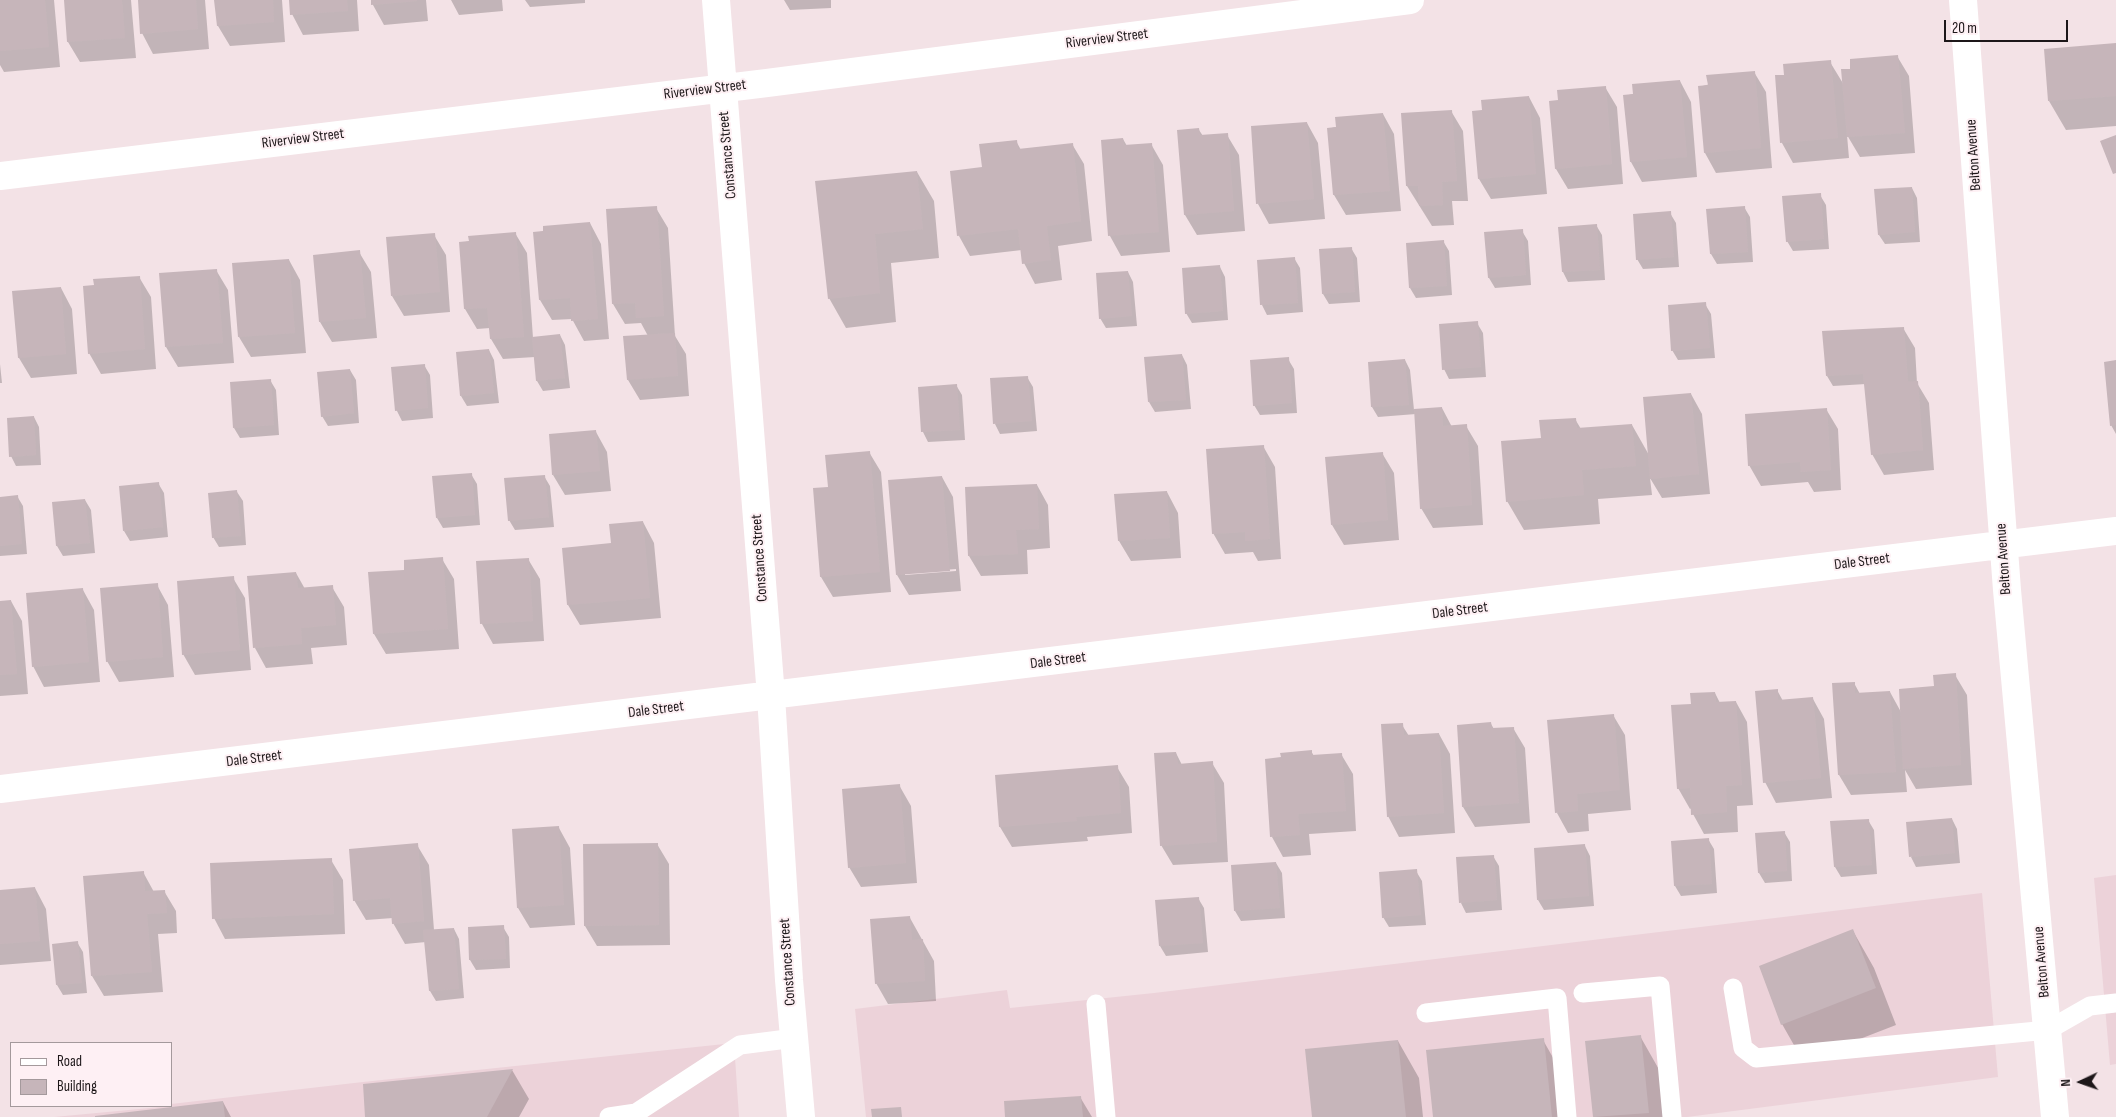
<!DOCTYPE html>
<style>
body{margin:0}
#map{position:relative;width:2116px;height:1117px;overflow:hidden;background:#f3e2e6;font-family:"Sofia Sans Condensed",sans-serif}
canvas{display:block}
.legend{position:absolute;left:10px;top:1042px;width:162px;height:65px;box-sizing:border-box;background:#fef0f4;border:1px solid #a4999c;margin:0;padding:6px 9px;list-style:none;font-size:15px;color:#1d1719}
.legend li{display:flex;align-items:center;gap:10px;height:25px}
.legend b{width:25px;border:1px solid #a4999c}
.north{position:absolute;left:2056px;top:1057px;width:50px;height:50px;-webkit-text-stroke:4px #fef0f4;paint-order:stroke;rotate:267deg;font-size:14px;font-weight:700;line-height:20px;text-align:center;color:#1d1719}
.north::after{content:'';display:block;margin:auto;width:18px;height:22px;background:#1d1719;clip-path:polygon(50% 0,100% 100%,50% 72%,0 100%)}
.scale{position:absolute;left:1944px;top:20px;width:124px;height:22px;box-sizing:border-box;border:2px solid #1d1719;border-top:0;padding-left:6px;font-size:15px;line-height:18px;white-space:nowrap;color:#1d1719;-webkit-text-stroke:4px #fef0f4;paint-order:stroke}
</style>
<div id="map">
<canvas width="2116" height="1117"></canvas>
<ul class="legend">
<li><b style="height:6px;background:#fff"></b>Road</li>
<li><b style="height:14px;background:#c6b5ba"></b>Building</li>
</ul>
<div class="north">N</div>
<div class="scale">20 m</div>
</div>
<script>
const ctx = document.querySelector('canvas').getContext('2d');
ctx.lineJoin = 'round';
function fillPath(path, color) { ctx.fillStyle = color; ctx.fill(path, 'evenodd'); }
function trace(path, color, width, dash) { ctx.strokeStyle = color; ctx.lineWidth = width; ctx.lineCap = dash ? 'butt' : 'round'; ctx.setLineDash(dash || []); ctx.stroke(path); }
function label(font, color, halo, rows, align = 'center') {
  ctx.font = font + ' "Sofia Sans Condensed",sans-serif'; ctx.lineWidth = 4; ctx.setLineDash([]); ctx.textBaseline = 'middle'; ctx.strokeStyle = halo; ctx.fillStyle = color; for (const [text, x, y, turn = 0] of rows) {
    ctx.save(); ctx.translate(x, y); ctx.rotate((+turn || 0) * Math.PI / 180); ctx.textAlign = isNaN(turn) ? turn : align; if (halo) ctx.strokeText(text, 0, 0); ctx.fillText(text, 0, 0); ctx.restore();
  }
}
fillPath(new Path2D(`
 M2116 875V1064L2110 1065 2094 878Z
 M1982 893 1998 1077 1687 1117H866L855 1009 1007 990 1010 1008 1154 993Z
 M734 1043 739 1117H54L171 1106V1104L363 1082Z`), '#ecd2d9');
fillPath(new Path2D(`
 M0 0H54L60 67 4 72 0 65Z
 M65 0H131L136 58 80 62 68 42Z
 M139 0H205L209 49 153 54 142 33Z
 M216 0H282L285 42 230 46 218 26Z
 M291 0H357L359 31 303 35 292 14Z
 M372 0H426L428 21 384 25 373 5Z
 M451 0H502L503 11 459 15Z
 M525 0H585V3L530 7Z
 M784 0H831V8L790 10Z
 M2116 44V126L2066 130 2049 101Z
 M1897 56 1909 76 1915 153 1860 157 1847 135 1849 158 1793 163 1782 143 1776 76H1785L1830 62 1844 85 1852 70Z
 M1754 72 1766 92 1772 168 1716 173 1705 153 1699 87Z
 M1680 81 1691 102 1697 177 1642 182 1631 162 1625 96Z
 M1605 87 1617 107 1623 184 1568 189 1556 169 1559 101Z
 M1529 97 1540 118 1547 194 1491 199 1479 179Z
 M1451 111 1463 131 1468 201H1452L1454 225 1432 226 1407 186 1403 114Z
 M1383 114 1394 134 1401 211 1346 215 1334 195 1328 129Z
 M1307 123 1318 143 1325 219 1269 224 1258 204Z
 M1199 130 1203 136 1227 135 1239 155 1245 231 1197 235 1185 215Z
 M1123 139 1127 146 1151 144 1163 165 1170 252 1121 256 1110 236 1102 141Z
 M1016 141 1021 150 1072 144 1084 164 1092 241 1058 246 1062 280 1035 284 1024 263 1022 250 970 256 959 236 983 168Z
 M917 172 934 201 939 258 891 263 896 322 846 328 829 298Z
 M1912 188 1917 198 1920 242 1885 244 1879 235Z
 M1820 195 1826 205 1829 249 1793 251 1787 241Z
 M1744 207 1750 217 1753 262 1717 264 1711 254 1708 210Z
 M656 208 668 228 675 336 686 354 689 396 640 400 628 380 648 336 641 323 625 324 613 304Z
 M1670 213 1676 223 1679 267 1643 269 1637 259Z
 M590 223 601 244 609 339 584 341 572 319 552 320 540 300 534 233Z
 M1596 225 1602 235 1605 280 1568 282 1563 272 1560 228Z
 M1522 231 1528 241 1531 285 1495 288 1489 278 1486 234Z
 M515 233 527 253 533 338 560 335 565 345 570 388 543 391 537 381 535 357 503 359 491 339 490 328 477 329 465 309 460 243Z
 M434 235 446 255 450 312 404 316 392 296Z
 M1443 241 1449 251 1452 295 1416 298 1410 288Z
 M1351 248 1357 258 1360 302 1329 304 1323 294Z
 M359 252 371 272 377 338 332 342 320 322Z
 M1294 258 1300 268 1303 312 1267 315 1262 305Z
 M289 260 300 280 306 353 251 357 239 337Z
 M1220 267 1225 277 1228 320 1192 323 1186 313Z
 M216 270 228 290 234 363 178 367 166 347Z
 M1128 272 1133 282 1137 326 1106 328 1100 318Z
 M139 277 151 297 156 369 101 374 89 353Z
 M61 288 72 309 77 374 31 378 19 358 14 292Z
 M1705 304 1711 314 1715 358 1678 360 1672 350Z
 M1477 323 1483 333 1486 377 1449 379 1444 369Z
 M1903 328 1915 348 1917 383 1929 403 1934 470 1884 475 1872 454 1866 384 1833 386 1827 376Z
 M489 350 494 360 499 403 467 406 461 396Z
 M1182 355 1187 365 1191 409 1155 412 1149 402Z
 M1288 359 1294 369 1297 413 1260 415 1254 405Z
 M1405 360 1410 370 1414 410 1442 408 1452 427 1466 426 1478 446 1483 525 1433 528 1421 508 1416 414 1378 417 1372 407Z
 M2116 362V434L2111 425Z
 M0 364 2 383H0Z
 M424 365 430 375 433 418 402 421 397 411 392 368Z
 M350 370 356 380 359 423 328 426 322 416Z
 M1027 377 1033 387 1037 431 1000 434 995 424Z
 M270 380 276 390 279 435 240 438 234 428Z
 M956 385 962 395 965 440 928 442 923 432 920 388Z
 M1691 394 1702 414 1710 494 1662 498 1650 478 1652 495 1598 499 1600 524 1524 530 1507 501 1542 439 1575 419 1581 429 1632 425 1649 455Z
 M1826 409 1838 429 1841 490 1814 492 1808 482 1761 486 1749 465Z
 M34 417 39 427 41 465 16 466 11 456Z
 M596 432 607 452 611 491 565 495 553 475Z
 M1263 446 1275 467 1281 559 1258 561 1253 552 1225 554 1213 533Z
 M869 452 881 472 891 592 833 597 821 577 814 489 829 488Z
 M1382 453 1394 473 1399 540 1344 545 1332 525Z
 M471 474 477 484 480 525 443 528 437 518Z
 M544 476 550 486 554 527 515 530 509 520Z
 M942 477 953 497 961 591 909 595 897 575ZM956 569V571L905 575V573Z
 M158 483 164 493 168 537 130 541 124 531Z
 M1037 485 1048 505 1050 548 1027 550 1028 574 981 576 969 556Z
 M237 492 243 501 246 545 219 547 213 537Z
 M1167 492 1178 513 1181 558 1131 561 1119 541Z
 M17 496 23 506 27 554 0 556V498Z
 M85 500 91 510 95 553 63 556 57 546 53 503Z
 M643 522 654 543 661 618 580 625 568 605 612 544Z
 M442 559 454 579 459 649 386 654 374 634 406 571Z
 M528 559 540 579 544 641 493 644 482 624 478 562Z
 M296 573 305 589 332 587 344 607 347 645 311 648 313 664 266 668 255 648Z
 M233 578 245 598 251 670 195 675 183 654Z
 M157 585 168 605 174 677 119 682 107 661Z
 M83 590 94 610 100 682 44 687 33 666Z
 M11 601 22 621 28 694 0 696V602Z
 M1955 675 1967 695 1972 785 1916 789 1905 770 1907 792 1851 795 1839 775 1854 683 1860 694 1890 692 1901 712Z
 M1777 690 1783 701 1813 699 1824 719 1832 798 1776 803 1765 782Z
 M1715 693 1720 703 1736 702 1747 722 1753 805 1737 806 1738 832 1704 834 1693 814 1692 808 1690 809 1678 788 1692 705Z
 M1613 715 1625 735 1631 810 1588 814 1589 831 1568 833 1557 813Z
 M1491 724 1494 729 1513 728 1525 748 1530 823 1475 827 1463 807Z
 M1402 725 1409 736 1439 734 1450 754 1455 833 1399 837 1388 816Z
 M1311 751 1314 756 1341 754 1353 774 1356 831 1309 834 1311 855 1283 857 1272 837Z
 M1176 753 1182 765 1212 763 1224 783 1228 862 1173 865 1161 845Z
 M1117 767 1129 787 1132 833 1087 837 1088 841 1012 847 1000 827 996 776Z
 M899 785 911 806 917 883 861 887 849 867Z
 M1952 819 1957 829 1960 863 1916 867 1911 857Z
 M1868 820 1874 830 1877 874 1841 877 1835 867Z
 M559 828 570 848 575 925 530 928 518 908 513 831Z
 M1784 832 1790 842 1792 881 1765 883 1759 873Z
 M1708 839 1714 849 1717 893 1681 896 1675 886Z
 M657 844 669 864 670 945 597 946 585 926Z
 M417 845 429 865 434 930 454 929 459 939 464 998 436 1001 430 991 426 942 405 944 393 923V918L366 920 354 900Z
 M1585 846 1590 856 1594 906 1544 910 1538 900Z
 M1493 856 1499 866 1502 910 1466 913 1461 903Z
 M331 860 343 880 345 934 225 939 214 918Z
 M1276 863 1282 873 1285 918 1241 921 1235 911Z
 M1416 871 1422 881 1426 925 1389 927 1383 917Z
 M143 872 154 892 164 891 176 911 177 933 158 934 163 992 104 996 92 976Z
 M35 888 46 909 51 961 0 965V891Z
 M1198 898 1204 908 1208 952 1166 956 1160 946Z
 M910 918 934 961 936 1001 888 1004 876 983Z
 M503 927 509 937 510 968 476 970 470 960Z
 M1853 931 1874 968 1896 1025 1803 1061 1782 1024Z
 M77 942 83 952 87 993 63 995 57 985Z
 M1640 1036 1661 1073 1666 1117H1594L1587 1042Z
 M1543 1040 1564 1077 1569 1117H1435Z
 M1398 1041 1419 1078 1423 1117H1313Z
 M512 1070 529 1099 519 1117H366Z
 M1080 1097 1092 1117H1006Z
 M223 1102 231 1117H95Z`), '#0003');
fillPath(new Path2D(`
 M0 0H45L49 47 0 51Z
 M64 0H122L125 38 67 42Z
 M138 0H196L198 29 140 34Z
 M214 0H273L274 22 217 26Z
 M289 0H347L348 11 290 15Z
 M371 0H417V1L371 5Z
 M2116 43V96L2048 101 2044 49Z
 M1898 55 1905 133 1847 137 1841 69H1850V59Z
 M1831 60 1838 138 1780 143 1775 75H1784L1783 64Z
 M1755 71 1761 148 1704 153 1698 86 1708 85 1706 75Z
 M1680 80 1687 157 1630 162 1623 95 1633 94 1632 84Z
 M1606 86 1612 164 1555 169 1549 101 1558 100 1557 90Z
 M1529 96 1536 174 1478 179 1472 111 1482 110 1481 100Z
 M1452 110 1457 181 1442 182 1443 205 1419 206 1418 186H1406L1401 113Z
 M1383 113 1390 191 1333 195 1327 128 1336 127 1335 117Z
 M1307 122 1314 199 1256 204 1251 126Z
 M1199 128 1200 135 1228 133 1234 211 1184 215 1177 130Z
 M2116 135V173L2113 174 2100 141Z
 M1123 138 1124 145 1152 143 1159 232 1108 236 1101 140Z
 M1017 140 1018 149 1073 143 1081 221 1047 226 1051 260 1022 264 1018 229 957 236 950 171 982 167 979 144Z
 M917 171 923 229 875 234 880 293 828 299 815 181Z
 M1912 187 1915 232 1878 235 1874 189Z
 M1821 193 1824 239 1786 242 1782 196Z
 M657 206 664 316 636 318 635 303 612 304 606 209Z
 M1745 206 1748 252 1710 254 1706 209Z
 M1671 211 1674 257 1636 260 1633 214Z
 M590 222 598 319 571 321 570 298 539 300 533 232 543 231V226Z
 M1597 224 1600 270 1562 272 1558 227Z
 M1523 229 1526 275 1488 278 1484 232Z
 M516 232 524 337 490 339 487 308 464 309 459 242 469 241 468 236Z
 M435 233 440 292 391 296 386 237Z
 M1444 240 1447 286 1409 288 1406 243Z
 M1352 247 1355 292 1322 294 1319 249Z
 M360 250 366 318 319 322 313 255Z
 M1295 257 1298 303 1260 305 1257 260Z
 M289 259 295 333 238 337 232 263Z
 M1220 265 1223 311 1185 314 1182 268Z
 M217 269 223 343 165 347 159 273Z
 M1128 271 1132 316 1099 319 1096 273Z
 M140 276 145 349 88 354 83 286 94 285 93 279Z
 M61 287 66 354 18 358 12 291Z
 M1706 302 1710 348 1671 351 1668 305Z
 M1478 321 1481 367 1442 370 1439 324Z
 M1904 327 1908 382 1918 381 1923 450 1871 455 1863 374 1826 376 1822 331Z
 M675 333 678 376 627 380 623 336Z
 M560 334 565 378 536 381 532 337Z
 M489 349 494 393 460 396 456 352Z
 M1182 354 1186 400 1148 402 1144 357Z
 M1289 357 1292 403 1253 406 1250 360Z
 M1405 359 1409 405 1371 407 1368 362Z
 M2116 360V425L2110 426 2104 362Z
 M425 364 428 408 395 411 391 367Z
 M350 369 354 413 321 417 317 372Z
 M1028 376 1032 421 993 424 990 378Z
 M271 379 274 425 233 428 230 382Z
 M957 384 960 430 921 432 918 387Z
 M1691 393 1699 474 1650 479 1643 397Z
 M1442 407 1443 426 1467 424 1472 505 1420 509 1414 409Z
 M1827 408 1831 470 1801 472 1800 462 1748 466 1745 414Z
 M34 416 36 455 9 457 7 418Z
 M1576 418 1577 428 1632 424 1636 466 1582 470 1584 495 1506 502 1501 441 1541 438 1539 420Z
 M596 430 600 471 552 475 549 434Z
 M1264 445 1270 539 1245 541V532L1212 534 1206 449Z
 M870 451 880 572 820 577 813 488 828 487 825 455Z
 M1383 452 1388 520 1331 525 1325 457Z
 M472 473 475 515 436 518 432 476Z
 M545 475 549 517 508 521 504 478Z
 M942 476 950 571 896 575 888 480Z
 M159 482 163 527 123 531 119 486Z
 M1037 484 1039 529 1016 530 1018 554 968 556 965 487Z
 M237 490 241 536 212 538 208 493Z
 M1167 491 1170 538 1118 541 1114 494Z
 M18 495 22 544 0 546V497Z
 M85 499 90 543 56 546 52 502Z
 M643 521 650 598 567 605 562 548 611 543 609 524Z
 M443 557 448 629 373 634 368 572 404 570V560Z
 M529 558 533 621 480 624 476 561Z
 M296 572 298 588 333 585 336 625 301 628 302 644 253 648 247 576Z
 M234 576 240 650 182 655 177 581Z
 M158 583 163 657 106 662 100 588Z
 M83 588 89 662 32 667 26 593Z
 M11 600 17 674 0 675V601Z
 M1956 673 1961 765 1903 769 1899 689 1934 686 1933 675Z
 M1855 682V693L1890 691 1896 772 1838 775 1832 683Z
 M1778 689V700L1813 697 1821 778 1763 783 1755 691Z
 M1715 692 1716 702 1736 701 1742 785 1726 786 1727 812 1691 815 1690 788 1677 789 1671 705 1691 704 1690 693Z
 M1614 714 1620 790 1577 794 1578 811 1555 813 1547 720Z
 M1491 722 1492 728 1514 727 1519 803 1462 807 1457 725Z
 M1403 723 1404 735 1439 733 1444 813 1387 817 1381 724Z
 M1312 750V755L1342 753 1346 811 1298 814 1300 835 1270 837 1265 759 1281 757 1280 753Z
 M1176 752 1178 764 1213 761 1217 842 1160 846 1154 753Z
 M1118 765 1121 813 1076 817 1077 821 999 827 995 775Z
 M900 784 906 863 848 868 842 789Z
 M1952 818 1955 853 1909 857 1906 822Z
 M1869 819 1872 865 1834 867 1830 821Z
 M559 826 564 905 517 908 512 829Z
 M1785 831 1787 871 1758 873 1755 833Z
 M1709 838 1712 884 1674 886 1671 841Z
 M418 843 424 921 392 924 390 898 353 901 349 849Z
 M658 843 659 925 584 926 583 844Z
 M1585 844 1589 896 1537 900 1534 848Z
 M1494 855 1497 900 1459 903 1456 857Z
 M332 858 334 914 212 919 210 863Z
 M1276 862 1280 908 1234 911 1231 865Z
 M1417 869 1421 915 1382 918 1379 872Z
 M144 871 145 891 165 890 167 913 147 914 152 972 91 976 83 876Z
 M35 887 40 941 0 944V890Z
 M1199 897 1203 943 1159 946 1155 900Z
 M910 916 912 940 923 939 925 981 875 984 870 919Z
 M504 925 506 959 469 960 468 927Z
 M454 928 459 989 429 991 423 930Z
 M1853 929 1876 988 1781 1025 1759 966Z
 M78 941 82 983 56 985 52 944Z
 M1641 1035 1649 1113 1593 1117 1585 1041Z
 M1544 1038 1552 1117H1433L1426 1050Z
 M1398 1040 1406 1117H1312L1305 1049Z
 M513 1069 487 1117H365L363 1084Z
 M1081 1096 1083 1117H1005L1004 1101Z
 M223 1101 225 1117H95V1116Z
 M901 1107 902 1117H872L871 1109Z`), '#c6b5ba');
trace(new Path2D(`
 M1733 988 1743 1048 1756 1058 2048 1030 2090 1006 2116 1003
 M1583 993 1660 986 1672 1117
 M1096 1004 1106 1117
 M1426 1013 1557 998 1567 1117
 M636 1113 740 1045 795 1038
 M609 1117 636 1113 637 1117`), '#fff', 19);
trace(new Path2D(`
 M716 0 771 696 789 980 801 1117
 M1963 0 2007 590 2055 1117
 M0 176 767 83 1410 0
 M0 789 2116 531`), '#fff', 28);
label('15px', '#1d1719', '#fef0f4', [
 ["Riverview Street",1107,39,-7],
 ["Riverview Street",705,90,-7],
 ["Riverview Street",303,139,-7],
 ["Constance Street",728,155,-95],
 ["Belton Avenue",1974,155,-94],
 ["Constance Street",760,558,-94],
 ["Belton Avenue",2004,559,-94],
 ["Dale Street",1862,562,-7],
 ["Dale Street",1460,611,-7],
 ["Dale Street",1058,661,-7],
 ["Dale Street",656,710,-7],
 ["Dale Street",254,759,-7],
 ["Constance Street",788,962,-94],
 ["Belton Avenue",2042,962,-95]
]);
</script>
